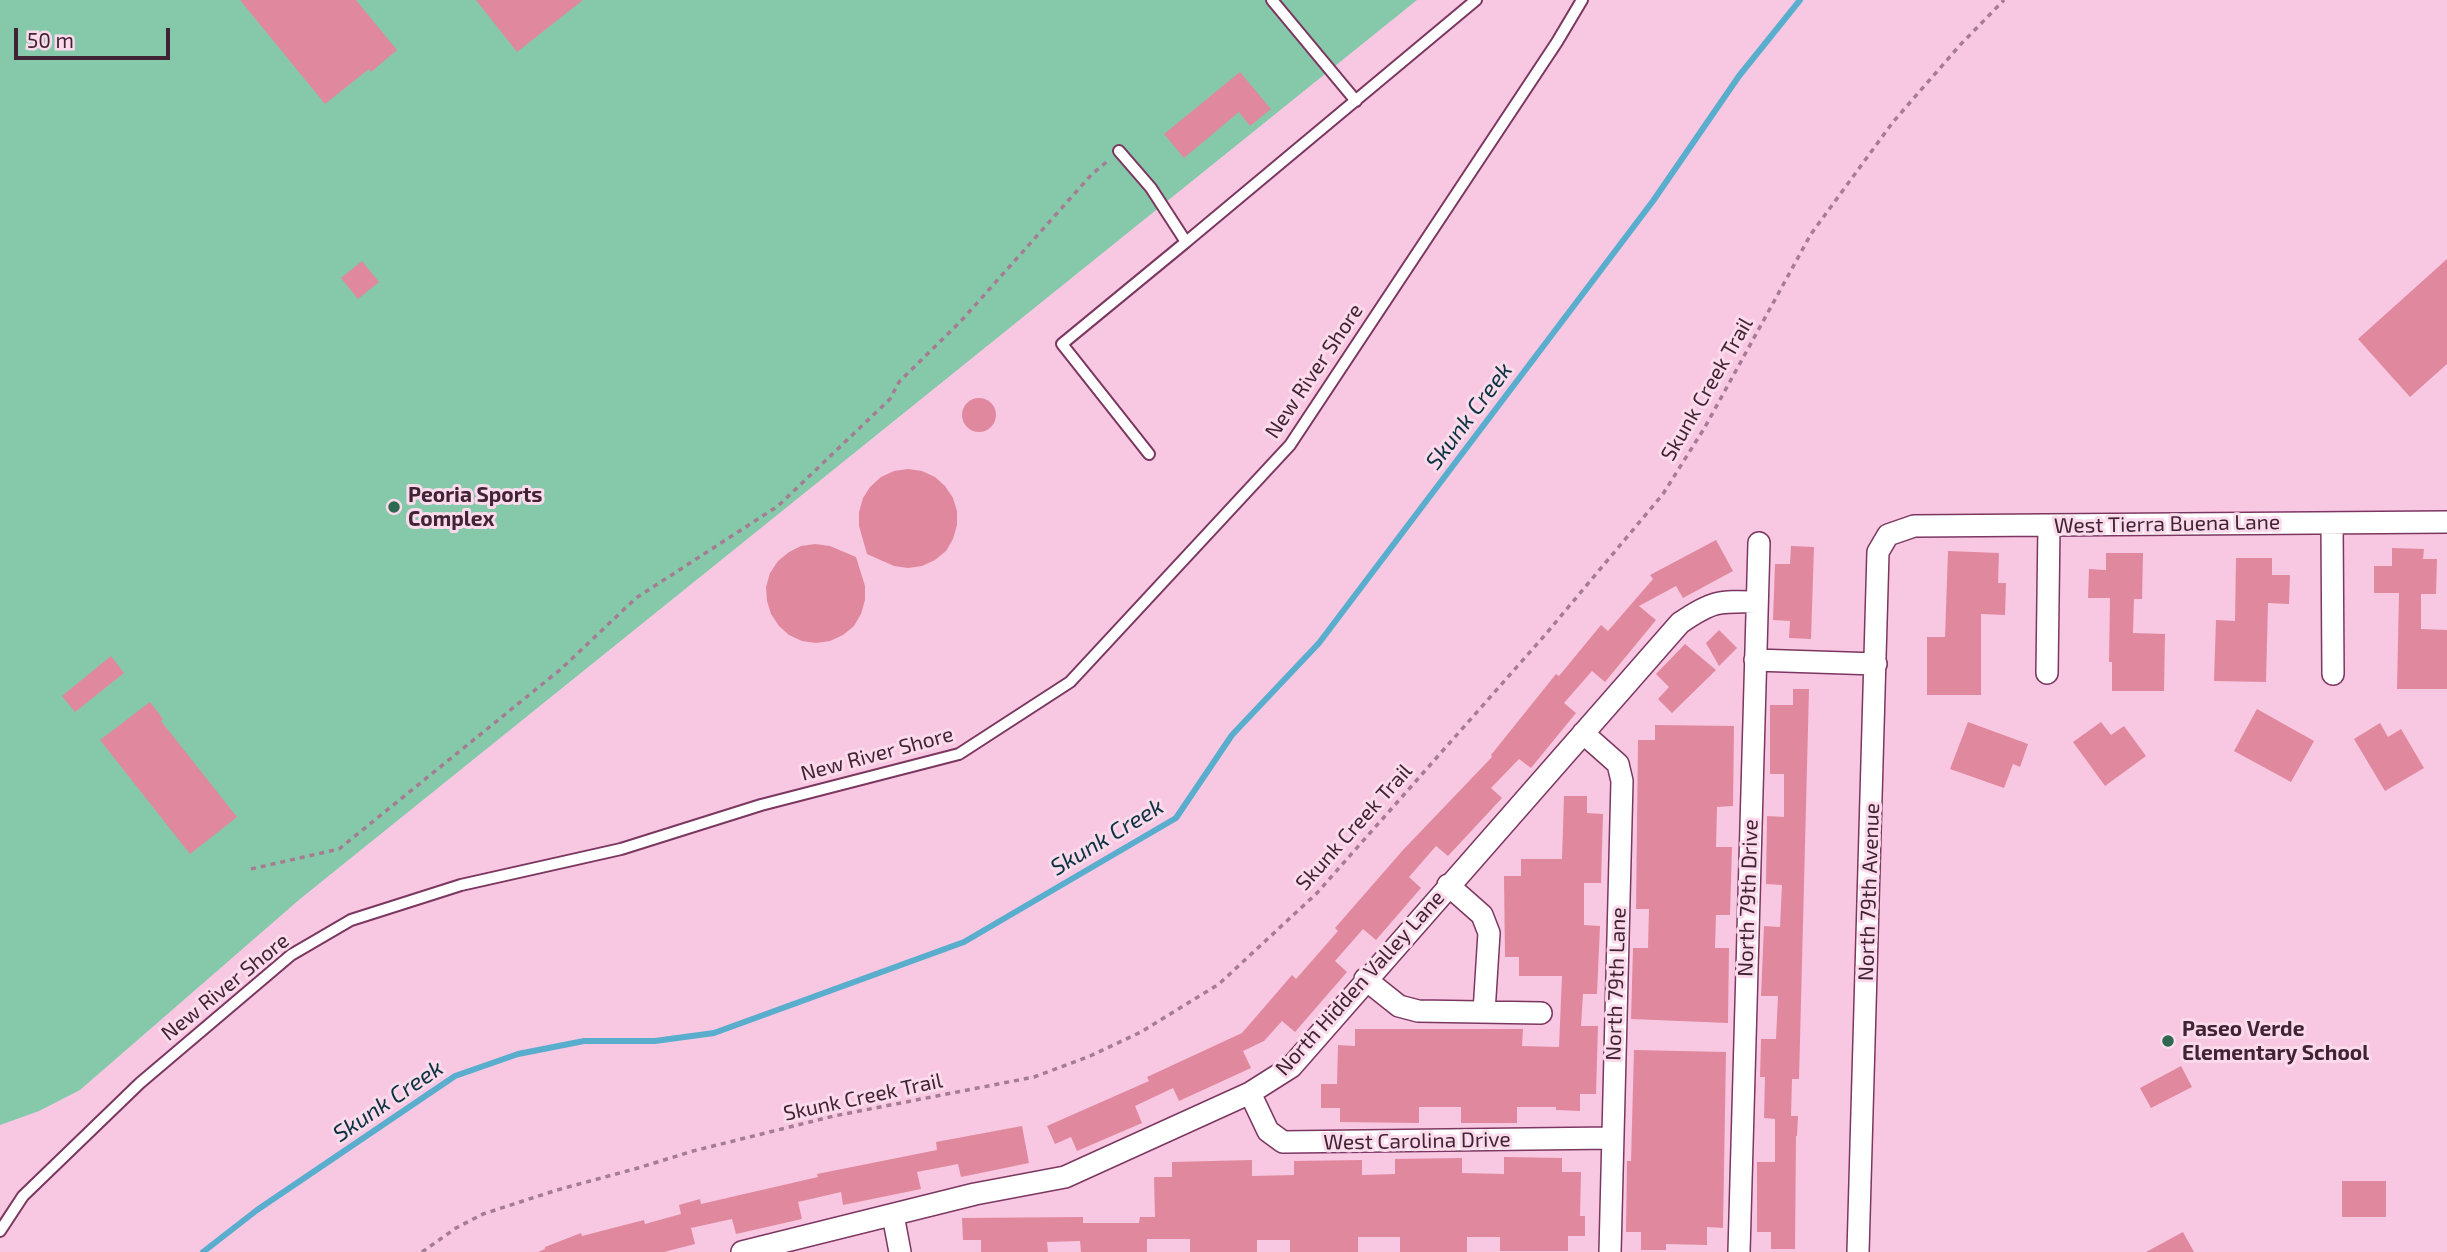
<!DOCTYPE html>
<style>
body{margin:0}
#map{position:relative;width:2447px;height:1252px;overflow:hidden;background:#f8c7e1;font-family:"Exo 2",sans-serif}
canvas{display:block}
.scale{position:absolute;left:14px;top:28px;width:156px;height:32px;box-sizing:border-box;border:4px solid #412335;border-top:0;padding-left:9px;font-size:21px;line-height:24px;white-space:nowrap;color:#412335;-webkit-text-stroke:5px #fbdaeb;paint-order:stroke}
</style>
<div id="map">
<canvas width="2447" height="1252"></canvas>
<div class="scale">50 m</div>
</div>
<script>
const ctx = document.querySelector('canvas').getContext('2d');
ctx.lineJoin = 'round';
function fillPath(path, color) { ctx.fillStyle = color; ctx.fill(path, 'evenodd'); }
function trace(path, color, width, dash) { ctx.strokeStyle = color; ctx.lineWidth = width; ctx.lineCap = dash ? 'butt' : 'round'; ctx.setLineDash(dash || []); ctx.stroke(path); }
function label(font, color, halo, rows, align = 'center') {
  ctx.font = font + ' "Exo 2",sans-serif'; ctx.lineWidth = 6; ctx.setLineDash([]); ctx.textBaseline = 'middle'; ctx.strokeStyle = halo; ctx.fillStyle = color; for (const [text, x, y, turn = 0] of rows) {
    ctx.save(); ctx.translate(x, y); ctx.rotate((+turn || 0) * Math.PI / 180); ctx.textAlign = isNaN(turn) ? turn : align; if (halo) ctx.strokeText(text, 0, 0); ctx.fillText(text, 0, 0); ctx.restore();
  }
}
fillPath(new Path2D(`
 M0 0H1417L300 899 80 1090 39 1111 0 1125Z`), '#86c8aa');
trace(new Path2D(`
 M203 1252 257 1210 455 1076 518 1054 584 1041H655L714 1033 964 942 1176 818 1232 735 1319 643 1653 201 1739 76 1800 0`), '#59aece', 6);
fillPath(new Path2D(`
 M240 0H356L397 50 371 72 369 69 325 104Z
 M476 0H583L517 52Z
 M1240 72 1271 109 1250 126 1239 112 1184 158 1164 134Z
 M2447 259V364L2410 397 2358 339Z
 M362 261 379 282 358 299 341 278Z
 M962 415a17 17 0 1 1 34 0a17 17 0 1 1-34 0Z
 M908 469 922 471 935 477 945 486 953 498 957 511V525L953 539 946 551 935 560 922 566 908 568 894 566 867 554 859 526V512L863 498 870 487 881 477 894 471Z
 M1716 540 1733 571 1683 598 1676 586 1639 606 1656 620 1605 682 1592 671 1564 703 1576 713 1531 768 1519 759 1491 788 1502 798 1448 856 1436 846 1409 877 1421 888 1376 940 1363 929 1335 961 1347 972 1295 1032 1282 1021 1264 1041 1243 1051 1251 1068 1179 1101 1173 1088 1135 1106 1142 1123 1077 1151 1071 1137 1055 1144 1047 1126 1149 1081 1147 1077 1242 1033 1292 975 1296 979 1338 931 1335 928 1403 850 1492 757 1491 755 1556 674 1559 676 1601 625 1608 631 1653 579 1650 575Z
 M815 544 830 546 856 557 865 586V600L861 614 854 626 843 635 830 641 816 643 802 641 789 635 779 626 771 614 767 601 766 587 770 573 778 561 789 552 801 546Z
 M1791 546 1814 547 1811 639 1789 638 1790 621 1773 620 1775 564H1790Z
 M2392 548 2424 549 2423 559H2437L2436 594H2421V629L2447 630V689H2397L2399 593H2374V566H2392Z
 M1948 551 1999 553 1998 583H2006L2005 615 1981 614V695H1927V637H1945Z
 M2106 553H2143L2142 599H2134L2133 633 2165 634 2164 691H2112V662H2109L2110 598H2088L2089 569 2106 570Z
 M2236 558H2272V575H2290L2289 604 2268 603 2266 682 2214 681 2216 620 2235 621Z
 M1719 630 1737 648 1719 666 1706 643Z
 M1685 644 1716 670 1672 713 1658 699 1669 687 1656 674Z
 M111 656 124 673 75 712 62 696Z
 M1793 689H1809L1799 1079H1792L1791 1116H1798L1797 1136H1796L1795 1249H1771V1232H1757V1162H1775V1119L1764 1118 1765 1077H1760L1761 1039H1776L1778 996H1761L1764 926 1780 927 1782 885 1766 884 1767 816 1784 817V774H1770V705H1793Z
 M150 702 163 719 161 721 237 817 190 854 100 740Z
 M2257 709 2314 741 2291 782 2234 751Z
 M1968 722 2028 744 2020 767 2013 764 2004 788 1950 769Z
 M2101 722 2111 735 2124 726 2146 756 2105 786 2073 742Z
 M2380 723 2388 737 2401 729 2424 768 2385 791 2354 739Z
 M1655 725 1734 726 1733 806 1717 807 1716 847H1732L1730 915H1716L1715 948H1729L1728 1023 1631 1019 1633 948H1648L1649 909H1636L1638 740H1655Z
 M1564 796H1587V813L1603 814 1601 883H1584V925L1600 926 1597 994H1583L1581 1026H1598L1596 1094H1580V1111L1556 1110V1107H1517V1123H1461V1107H1419V1123L1340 1122V1108H1321V1084H1337L1338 1045 1355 1046V1029H1523L1522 1046 1559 1047 1562 976H1519V957H1505L1504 876H1521V859H1562Z
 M1634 1050 1726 1052 1723 1228 1707 1227V1245L1666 1244V1250H1641V1232H1626L1627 1161H1631Z
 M2181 1066 2192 1087 2151 1108 2140 1088Z
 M1022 1126 1029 1163 961 1177 958 1164 917 1172 921 1189 843 1205 841 1192 798 1202 802 1219 736 1234 732 1219 691 1228 695 1244 664 1252H538L545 1249V1247L581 1233 582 1236 644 1220 645 1224 681 1214 679 1205 700 1199 701 1204 818 1177 817 1174 937 1150 936 1142Z
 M1504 1157 1562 1158V1172H1581L1580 1216H1585V1236H1568V1251H1500V1237H1467V1252H1400V1237H1358V1252H1290V1240H1257V1252H1190V1239H1147V1252H1081L1080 1241 1047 1242 1048 1252H981V1240H963L962 1218 1083 1217V1223H1139L1140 1217H1155L1154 1177H1172V1162L1252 1160V1176L1294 1175V1161L1362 1160V1175L1395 1174V1159L1462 1158V1173L1504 1174Z
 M2342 1181H2386V1217H2342Z
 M2183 1232 2194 1252H2146Z`), '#e0899e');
const lane = new Path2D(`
 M1272 0 1356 101
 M1119 151 1151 188 1186 242 1476 0
 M1149 454 1062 344 1186 242
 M0 1231 23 1196 140 1083 291 955 351 920 461 885 621 849 761 805 959 754 1070 682 1290 445 1557 42 1582 0`);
const street = new Path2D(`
 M2332 523 2333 674
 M1755 660 1876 664
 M2047 673 2049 525
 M1583 733 1618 764 1622 781 1610 1252
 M1448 885 1482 915 1489 933 1484 1012
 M1365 979 1399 1006 1418 1011 1541 1013
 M1250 1093 1268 1131 1283 1142 1611 1138
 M893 1215 900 1252
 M742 1252 975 1194 1065 1177 1250 1093 1291 1067 1680 623C1712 601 1718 601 1757 602
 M1739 1252 1759 543
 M1858 1252 1878 552 1888 535 1914 526 2447 522`);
trace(lane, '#7b3760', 14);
trace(street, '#7b3760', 24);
trace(new Path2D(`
 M251 869 339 849 561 669 636 598 778 506 890 399 899 382 961 321 1092 174 1109 160
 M422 1252 456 1228 483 1214 557 1190 638 1168 693 1151 834 1116 1034 1077 1090 1056 1141 1032 1219 984 1317 893 1545 635 1663 494 1705 427 1811 234 1893 122 1961 44 2004 0`), '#a57d93', 3.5, [5, 5]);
trace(lane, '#fff', 10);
trace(street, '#fff', 21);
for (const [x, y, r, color] of [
 [394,507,7,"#2e6851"],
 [2168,1041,7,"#2e6851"]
]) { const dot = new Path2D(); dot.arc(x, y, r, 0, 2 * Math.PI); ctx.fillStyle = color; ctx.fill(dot); trace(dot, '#fbdaeb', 2.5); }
label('21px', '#412335', '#fbdaeb', [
 ["New River Shore",1314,371,-56],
 ["Skunk Creek Trail",1707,389,-60],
 ["West Tierra Buena Lane",2167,524,-1],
 ["New River Shore",877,754,-15],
 ["Skunk Creek Trail",1354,827,-48],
 ["North 79th Avenue",1869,892,-88],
 ["North 79th Drive",1748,898,-88],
 ["North Hidden Valley Lane",1360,983,-48],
 ["North 79th Lane",1616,984,-88],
 ["New River Shore",225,987,-39],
 ["Skunk Creek Trail",863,1097,-12],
 ["West Carolina Drive",1417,1141,-1]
]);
label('bold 21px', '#412335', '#fbdaeb', [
 ["Peoria Sports",408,495],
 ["Complex",408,519],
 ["Paseo Verde",2182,1029],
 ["Elementary School",2182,1053]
], 'left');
label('italic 23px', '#093240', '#fbdaeb', [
 ["Skunk Creek",1469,416,-53],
 ["Skunk Creek",1107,837,-31],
 ["Skunk Creek",388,1101,-34]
]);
</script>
